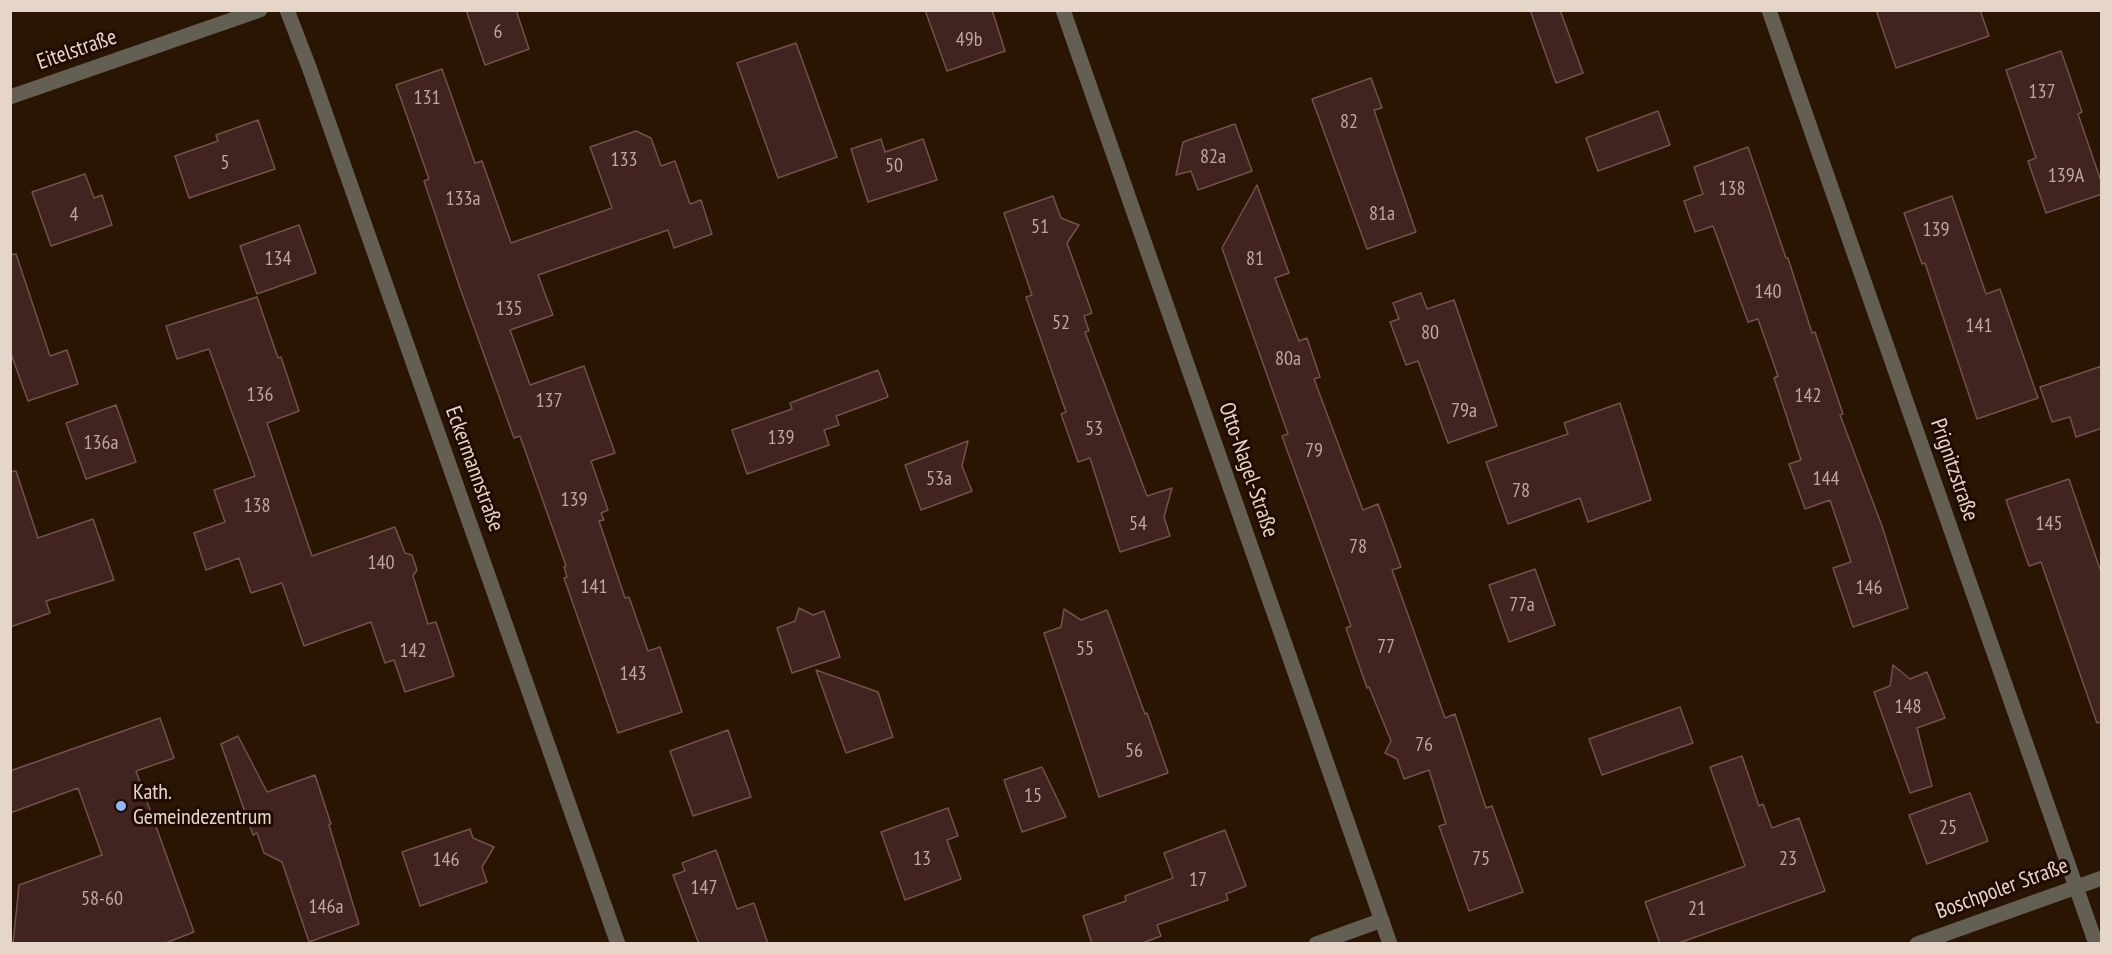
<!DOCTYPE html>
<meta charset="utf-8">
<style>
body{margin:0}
#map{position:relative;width:2112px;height:954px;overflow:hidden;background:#2a1502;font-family:"PT Sans Narrow",sans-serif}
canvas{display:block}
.frame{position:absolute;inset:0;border:12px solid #e6d6ca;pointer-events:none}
</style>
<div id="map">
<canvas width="2112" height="954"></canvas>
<div class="frame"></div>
</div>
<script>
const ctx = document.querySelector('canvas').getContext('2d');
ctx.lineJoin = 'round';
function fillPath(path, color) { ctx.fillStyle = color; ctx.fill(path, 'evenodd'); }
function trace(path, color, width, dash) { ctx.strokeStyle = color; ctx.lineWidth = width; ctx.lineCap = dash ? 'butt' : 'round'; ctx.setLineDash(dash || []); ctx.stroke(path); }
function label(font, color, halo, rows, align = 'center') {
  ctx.font = font + ' "PT Sans Narrow",sans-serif'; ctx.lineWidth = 6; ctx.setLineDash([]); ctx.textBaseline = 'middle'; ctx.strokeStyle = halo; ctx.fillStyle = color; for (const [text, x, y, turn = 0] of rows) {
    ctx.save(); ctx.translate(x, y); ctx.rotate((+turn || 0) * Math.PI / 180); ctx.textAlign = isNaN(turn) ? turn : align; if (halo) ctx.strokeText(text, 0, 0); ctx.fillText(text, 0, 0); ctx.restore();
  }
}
const building = new Path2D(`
 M466 10H516L529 49 485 65Z
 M925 10H992L1005 51 947 71Z
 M1530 10H1560L1583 73 1556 83Z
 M1876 10H1980L1989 36 1896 68Z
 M796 43 837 157 778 178 737 63Z
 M2061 51 2082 112 2078 114 2102 184V194L2046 213 2028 161 2036 158 2006 70Z
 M442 69 475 163 482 161 511 243 612 208 590 147 636 131 651 138 661 166 675 161 690 204 701 200 712 234 674 248 668 230 538 275 553 315 510 330 530 385 584 366 615 453 591 461 608 510 601 513 604 520 599 521 625 598 629 597 648 651 660 647 682 712 618 733 564 578 567 577 564 567 566 566 520 436 514 438 460 288 424 181 429 179 396 85Z
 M1371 78 1382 108 1374 110 1416 232 1367 249 1312 99Z
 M1658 111 1670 145 1598 171 1586 138Z
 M258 120 275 169 189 198 175 156 218 141 216 135Z
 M1235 124 1252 171 1198 190 1191 171 1176 175 1183 142Z
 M881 139 885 152 923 139 937 180 868 202 851 149Z
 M1748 147 1786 258H1788L1812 333 1815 332 1843 414 1840 415 1882 526 1908 608 1853 627 1833 568 1851 562 1830 500 1805 509 1789 464 1801 460 1774 378 1778 376 1758 319 1748 322 1713 226 1695 232 1684 201 1703 194 1694 167Z
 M85 174 94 198 102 195 112 225 51 246 32 192Z
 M1257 185 1289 273 1275 278 1299 341 1307 338 1320 377 1314 379 1363 510 1378 504 1401 567 1392 570 1445 718 1455 714 1486 808 1492 806 1523 892 1469 911 1439 826 1446 824 1429 770 1404 779 1397 759 1385 753 1391 741 1369 687 1367 688 1346 628 1351 626 1282 436 1288 434 1222 248Z
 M1053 196 1061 218 1079 225 1067 243 1092 313 1084 316 1089 331 1085 332 1147 496 1172 488 1164 517 1170 536 1120 552 1090 458 1078 462 1061 414 1066 412 1026 297 1032 295 1004 213Z
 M1952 196 1986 294 2000 289 2038 398 1977 419 1925 263 1922 264 1904 213Z
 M299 225 316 273 257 294 240 246Z
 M16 254 50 356 67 350 78 384 28 401 10 351V255Z
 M1421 293 1427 309 1454 300 1497 426 1448 443 1418 361 1406 365 1390 322 1399 319 1393 303Z
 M257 297 278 358 281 357 299 411 267 423 312 556 395 527 405 553 412 555 417 570 413 576 428 624 436 622 454 676 405 692 394 660 385 663 371 622 304 646 282 583 251 593 239 558 206 570 194 533 225 522 214 490 255 476 209 349 177 359 166 326Z
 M2102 366V428L2076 437 2070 417 2052 422 2040 387Z
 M878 370 888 397 836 416 839 425 824 430 829 445 747 474 732 430 792 409 790 403Z
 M1620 403 1651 500 1588 522 1580 498 1508 524 1486 462 1568 434 1564 423Z
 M116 405 136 462 86 479 66 423Z
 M968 441 962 466 972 491 921 510 905 465Z
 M16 471 38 538 93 519 114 580 46 601 50 613 10 627V472Z
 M2069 479 2102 575V722L2097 723 2041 562 2029 566 2006 500Z
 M1535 569 1555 625 1509 642 1489 585Z
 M799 608 813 615 824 611 840 657 792 673 777 628 795 621Z
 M1064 609 1081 620 1107 610 1145 714 1147 713 1168 773 1099 797 1044 633 1061 627Z
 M1893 665 1910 679 1927 672 1945 718 1917 728 1932 786 1910 793 1874 692 1890 686Z
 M816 670 878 692 893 737 846 753Z
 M1680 707 1693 743 1602 775 1589 739Z
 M160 718 174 758 136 771 194 932 163 944H13L19 885 102 855 78 788 10 813V771Z
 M728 730 751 797 693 816 670 751Z
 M238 736 267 792 315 775 331 824 329 825 359 924 309 942 282 862 264 853 257 833 253 835 221 744Z
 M1742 756 1759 806 1763 804 1772 828 1799 818 1825 891 1676 944H1660L1645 902 1745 866 1710 767Z
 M1042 767 1066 817 1022 832 1004 780Z
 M1970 793 1988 841 1927 864 1909 815Z
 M948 808 958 836 947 840 961 879 905 900 881 832Z
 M470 829 473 838 494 847 482 867 487 882 420 906 402 852Z
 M1225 830 1246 886 1226 894 1228 900 1157 925 1161 936 1140 944H1092L1083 916 1126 901 1125 896 1173 878 1164 853Z
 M716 850 737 909 754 903 768 944H699L673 875 685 871 682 863Z`);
fillPath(building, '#41231f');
trace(building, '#73514c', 1.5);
trace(new Path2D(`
 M287 10 309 67 618 944
 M1063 10 1390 944
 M1769 10 2096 944
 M10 97 260 10
 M1316 944 1382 920
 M1917 944 2102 878`), '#635f52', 15);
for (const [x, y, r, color] of [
 [121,806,6,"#90b8fd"]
]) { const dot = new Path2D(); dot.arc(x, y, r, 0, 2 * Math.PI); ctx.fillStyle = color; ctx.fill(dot); trace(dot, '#200b00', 2); }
label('20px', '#bda99f', null, [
 ["6",498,32],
 ["49b",969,40],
 ["137",2042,92],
 ["131",427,98],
 ["82",1349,122],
 ["82a",1213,157],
 ["133",624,160],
 ["5",225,163],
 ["50",894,166],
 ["139A",2066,176],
 ["138",1732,189],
 ["133a",463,199],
 ["81a",1382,214],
 ["4",74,215],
 ["51",1040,227],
 ["139",1936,230],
 ["134",278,259],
 ["81",1255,259],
 ["140",1768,292],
 ["135",509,309],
 ["52",1061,323],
 ["141",1979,326],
 ["80",1430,333],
 ["80a",1288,359],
 ["136",260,395],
 ["142",1808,396],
 ["137",549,401],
 ["79a",1464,411],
 ["53",1094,429],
 ["139",781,438],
 ["136a",101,443],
 ["79",1314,451],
 ["53a",939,479],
 ["144",1826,479],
 ["78",1521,491],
 ["139",574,500],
 ["138",257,506],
 ["54",1138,524],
 ["145",2049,524],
 ["78",1358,547],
 ["140",381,563],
 ["141",594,587],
 ["146",1869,588],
 ["77a",1522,605],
 ["77",1386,647],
 ["55",1085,649],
 ["142",413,651],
 ["143",633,674],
 ["148",1908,707],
 ["76",1424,745],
 ["56",1134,751],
 ["15",1033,796],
 ["25",1948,828],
 ["13",922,859],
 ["75",1481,859],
 ["23",1788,859],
 ["146",446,860],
 ["17",1198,880],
 ["147",704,888],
 ["58-60",102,899],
 ["146a",326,907],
 ["21",1697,909]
]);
label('22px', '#e6d6ca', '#200b00', [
 ["Eitelstraße",77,50,-19],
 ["Eckermannstraße",474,469,70],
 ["Otto-Nagel-Straße",1248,470,71],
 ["Prignitzstraße",1954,470,71],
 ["Boschpoler Straße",2002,889,-20]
]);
label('22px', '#e6d6ca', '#200b00', [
 ["Kath.",133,793],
 ["Gemeindezentrum",133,818]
], 'left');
</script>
